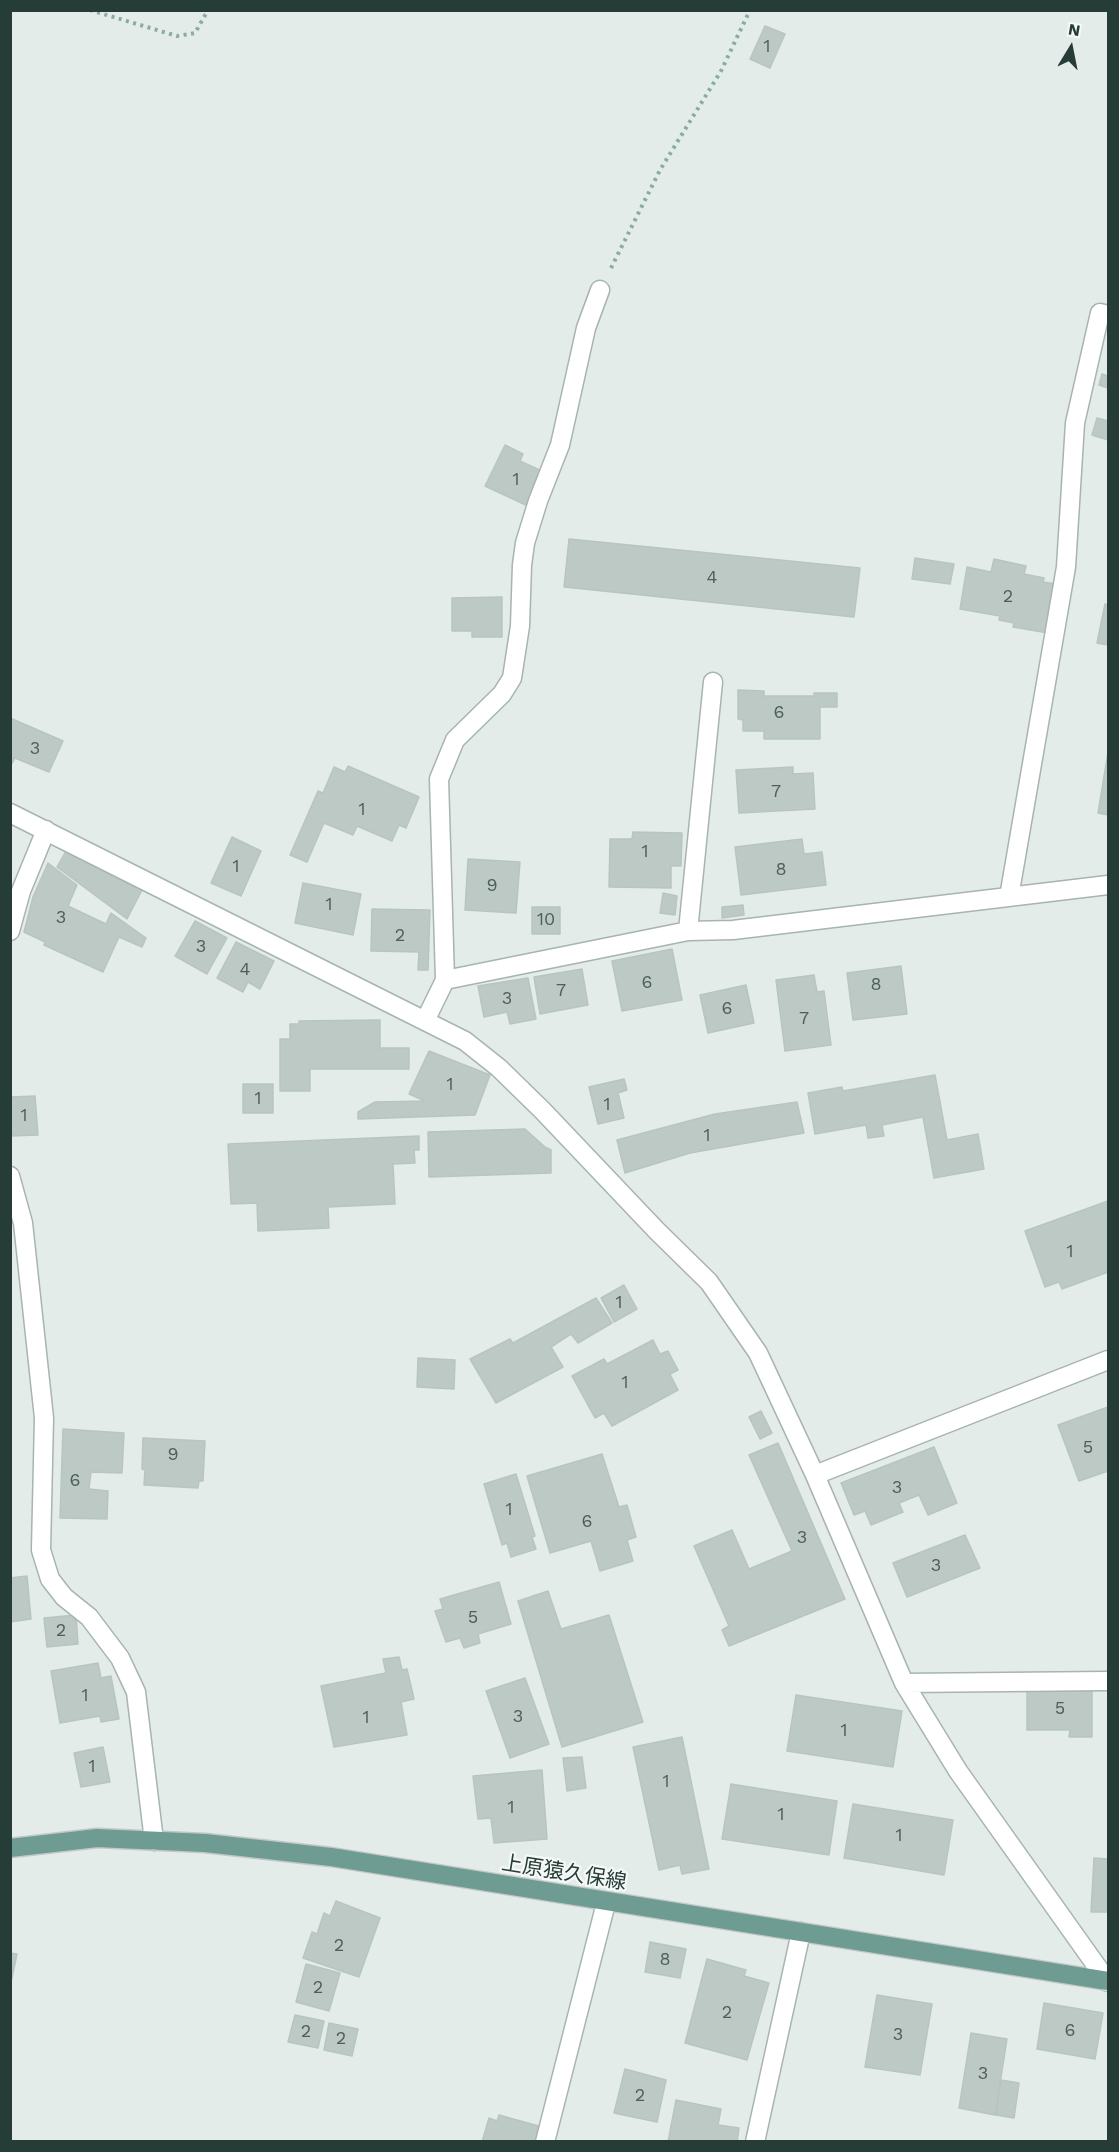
<!DOCTYPE html>
<meta charset="utf-8">
<style>
body{margin:0}
#map{position:relative;width:1119px;height:2152px;overflow:hidden;background:#e4ece9;font-family:"Work Sans",sans-serif}
canvas{display:block}
.frame{position:absolute;inset:0;border:12px solid #263c37;pointer-events:none}
.north{position:absolute;left:1041px;top:18px;width:60px;height:60px;-webkit-text-stroke:4px #f4f9f7;paint-order:stroke;rotate:10deg;font-size:16px;font-weight:700;line-height:24px;text-align:center;color:#263c37}
.north::after{content:'';display:block;margin:auto;width:21px;height:27px;background:#263c37;clip-path:polygon(50% 0,100% 100%,50% 72%,0 100%)}
</style>
<div id="map">
<canvas width="1119" height="2152"></canvas>
<div class="frame"></div>
<div class="north">N</div>
</div>
<script>
const ctx = document.querySelector('canvas').getContext('2d');
ctx.lineJoin = 'round';
function fillPath(path, color) { ctx.fillStyle = color; ctx.fill(path, 'evenodd'); }
function trace(path, color, width, dash) { ctx.strokeStyle = color; ctx.lineWidth = width; ctx.lineCap = dash ? 'butt' : 'round'; ctx.setLineDash(dash || []); ctx.stroke(path); }
function label(font, color, halo, rows, align = 'center') {
  ctx.font = font + ' "Work Sans","Noto Sans JP",sans-serif'; ctx.lineWidth = 4.5; ctx.setLineDash([]); ctx.textBaseline = 'middle'; ctx.strokeStyle = halo; ctx.fillStyle = color; for (const [text, x, y, turn = 0] of rows) {
    ctx.save(); ctx.translate(x, y); ctx.rotate((+turn || 0) * Math.PI / 180); ctx.textAlign = isNaN(turn) ? turn : align; if (halo) ctx.strokeText(text, 0, 0); ctx.fillText(text, 0, 0); ctx.restore();
  }
}
const building = new Path2D(`
 M765 26 785 34 770 68 750 59Z
 M1102 374 1108 376V388L1099 385Z
 M1097 418 1108 421V440L1092 435Z
 M505 445 523 454 520 461 546 473 530 507 485 486Z
 M569 539 860 568 854 617 564 587Z
 M915 558 954 564 950 584 912 579Z
 M994 559 1026 566 1024 574 1044 578 1043 582 1056 584 1048 633 1013 627 1014 623 999 620 1000 616 960 609 967 567 991 572Z
 M502 597V637H472V631H452V598Z
 M1105 604 1108 605V645L1097 643Z
 M738 690 764 691V696H814V693H837V707H820V739H764V731H743V720L738 719Z
 M10 718 63 741 49 772 15 758 10 767Z
 M1108 752V815L1098 813Z
 M348 766 419 797 406 828 399 825 392 841 357 826 353 835 324 823 307 862 290 855 318 791 323 793 334 767 345 772Z
 M793 767V774L813 773 815 809 739 813 736 770Z
 M633 832 682 833 681 866H671V888L609 887 610 839H632Z
 M232 837 261 851 241 896 211 883Z
 M802 839 804 854 822 852 826 885 741 895 735 847Z
 M66 851 142 890 127 919 57 867Z
 M468 859 520 862 516 913 465 910Z
 M48 863 77 885 68 906 106 924 111 913 146 938 142 947 119 937 103 972 44 945 45 942 24 932 33 897Z
 M303 883 361 894 353 935 295 923Z
 M663 893 677 896 675 915 660 913Z
 M743 905 744 915 722 918V907Z
 M532 907H560V934H532Z
 M372 909 430 910 428 970H418L419 952 371 951Z
 M195 921 227 938 207 974 175 956Z
 M236 942 274 961 260 989 248 982 243 992 217 978Z
 M672 949 682 1000 622 1011 612 961Z
 M901 966 907 1014 853 1020 847 973Z
 M582 969 588 1005 540 1014 534 977Z
 M814 975 817 992 824 991 831 1045 785 1051 776 980Z
 M528 978 536 1019 510 1024 507 1012 484 1017 478 986Z
 M746 985 754 1023 708 1033 700 995Z
 M380 1020V1048H409V1069H310V1091H280V1039H290V1024H299V1021Z
 M429 1051 490 1075 475 1115 358 1119V1112L375 1102 425 1101 409 1094Z
 M935 1075 947 1140 978 1134 984 1169 934 1178 923 1117 882 1125 884 1136 868 1138 866 1125 815 1134 808 1093 842 1087 843 1091Z
 M624 1079 627 1090 618 1093 624 1118 598 1124 589 1087Z
 M243 1084H273V1113H243Z
 M35 1096 38 1135 10 1136V1097Z
 M797 1102 804 1133 690 1153 625 1173 617 1140 715 1114Z
 M525 1129 545 1147 551 1150V1173L429 1177 428 1132Z
 M419 1136V1150H414L415 1163 393 1164 395 1204 328 1207 329 1228 258 1231 257 1203 231 1204 228 1144Z
 M1108 1201V1272L1062 1289 1059 1282 1045 1287 1025 1231Z
 M624 1285 637 1309 614 1322 601 1298Z
 M596 1298 612 1323 578 1343 571 1334 551 1347 563 1367 496 1403 470 1359 510 1339 513 1343Z
 M653 1340 660 1354 668 1351 678 1370 670 1374 678 1390 612 1426 604 1413 595 1418 572 1376 604 1359 607 1364Z
 M418 1358 455 1360 454 1389 417 1387Z
 M1108 1407V1471L1079 1481 1058 1425Z
 M761 1411 772 1433 760 1439 749 1417Z
 M63 1429 124 1433 122 1473 91 1472 89 1489 108 1491 107 1519 60 1518Z
 M143 1438 205 1441 203 1481H199L198 1488 144 1485 145 1470 142 1469Z
 M778 1443 845 1599 729 1646 722 1630 729 1626 694 1546 732 1530 749 1569 792 1551 749 1455Z
 M934 1447 957 1503 928 1515 919 1495 899 1503 903 1512 871 1525 865 1511 854 1515 841 1483Z
 M602 1454 619 1507 627 1505 636 1537 627 1540 633 1561 600 1571 591 1541 550 1553 527 1476Z
 M516 1474 535 1536 532 1537 536 1549 511 1557 507 1543 502 1545 484 1484Z
 M965 1535 980 1568 907 1597 893 1563Z
 M27 1576 31 1619 10 1622V1578Z
 M499 1582 511 1624 478 1634 480 1643 464 1648 460 1638 446 1642 435 1611 443 1609 440 1599Z
 M548 1591 561 1629 609 1615 643 1722 562 1747 518 1601Z
 M76 1615 78 1644 47 1647 44 1618Z
 M399 1657 402 1670 407 1669 414 1699 401 1702 407 1735 334 1747 321 1686 386 1673 383 1659Z
 M98 1663 101 1678 111 1676 119 1719 101 1722 100 1716 60 1723 51 1671Z
 M525 1678 549 1744 510 1758 486 1691Z
 M1092 1688V1737H1069L1070 1730H1027V1689Z
 M796 1695 902 1711 893 1767 787 1751Z
 M682 1737 709 1869 682 1874 680 1865 659 1870 633 1747Z
 M103 1747 110 1782 81 1787 74 1753Z
 M582 1757 586 1788 567 1791 563 1758Z
 M542 1770 547 1839 494 1843 491 1818 478 1819 473 1776Z
 M731 1784 837 1801 829 1855 722 1839Z
 M853 1804 953 1820 944 1875 844 1858Z
 M1094 1858 1108 1859V1912H1091Z
 M336 1901 380 1918 359 1977 303 1958 312 1932 317 1934 324 1913 330 1916Z
 M650 1942 686 1949 680 1978 645 1972Z
 M10 1953 17 1954 11 1982H10Z
 M707 1959 746 1970 744 1976 769 1983 747 2060 685 2043Z
 M306 1964 340 1973 329 2011 296 2002Z
 M877 1995 932 2004 920 2075 865 2067Z
 M1044 2003 1103 2013 1095 2059 1037 2049Z
 M295 2015 324 2021 318 2048 288 2042Z
 M329 2023 358 2029 352 2056 324 2050Z
 M971 2033 1007 2039 995 2115 959 2108Z
 M625 2069 666 2080 657 2122 614 2113Z
 M1001 2080 1019 2083 1014 2118 996 2115Z
 M676 2100 721 2109 718 2125 739 2128 737 2142H668Z
 M499 2115 542 2127 538 2142H482L489 2118 497 2121Z`);
fillPath(building, '#bdc9c5');
trace(building, '#b7c5c0', 1.5);
const minor = new Path2D(`
 M10 813 465 1041 499 1068 543 1111 657 1231 709 1282 758 1353 815 1475 904 1683 958 1771 1108 1982
 M1009 897 1066 567 1075 423 1100 313 1108 315
 M10 931 21 891 46 830
 M688 931 713 682
 M445 980 439 779 455 740 502 694 512 678 520 626 522 565 525 543 538 501 560 445 586 328 600 290
 M425 1021 445 980 688 931 733 930 1108 885
 M10 1176 23 1223 44 1418 41 1550 50 1579 64 1597 89 1617 120 1658 136 1692 154 1841
 M815 1475 1108 1360
 M904 1683 1108 1681
 M545 2142 606 1903
 M755 2142 801 1932`);
const major = new Path2D(`
 M10 1848 97 1838 205 1843 331 1857 1108 1981`);
trace(minor, '#a7b4b0', 21);
trace(major, '#c2c8c7', 21);
trace(new Path2D(`
 M90 10 177 36 195 33 208 10
 M611 268 660 170 721 71 750 10`), '#89aca2', 4, [3, 4.5]);
trace(minor, '#fff', 18);
trace(major, '#6e9c92', 18);
label('18px', '#4c5f5a', null, [
 ["1",767,47],
 ["1",516,480],
 ["4",712,578],
 ["2",1008,597],
 ["6",779,713],
 ["3",35,749],
 ["7",776,792],
 ["1",362,810],
 ["1",645,852],
 ["1",236,867],
 ["8",781,870],
 ["9",492,886],
 ["1",329,905],
 ["3",61,918],
 ["10",546,920],
 ["2",400,936],
 ["3",201,947],
 ["4",245,970],
 ["6",647,983],
 ["8",876,985],
 ["7",561,991],
 ["3",507,999],
 ["6",727,1009],
 ["7",804,1019],
 ["1",450,1085],
 ["1",258,1099],
 ["1",607,1105],
 ["1",24,1116],
 ["1",707,1136],
 ["1",1070,1252],
 ["1",619,1303],
 ["1",625,1383],
 ["5",1088,1448],
 ["9",173,1455],
 ["6",75,1481],
 ["3",897,1488],
 ["1",509,1510],
 ["6",587,1522],
 ["3",802,1538],
 ["3",936,1566],
 ["5",473,1618],
 ["2",61,1631],
 ["1",85,1696],
 ["5",1060,1709],
 ["3",518,1717],
 ["1",366,1718],
 ["1",844,1731],
 ["1",92,1767],
 ["1",666,1782],
 ["1",511,1808],
 ["1",781,1815],
 ["1",899,1836],
 ["2",339,1946],
 ["8",665,1960],
 ["2",318,1988],
 ["2",727,2013],
 ["6",1070,2031],
 ["2",306,2032],
 ["3",898,2035],
 ["2",341,2039],
 ["3",983,2074],
 ["2",640,2096]
]);
label('21px', '#263c37', '#f4f9f7', [
 ["上原猿久保線",564,1873,9]
]);
</script>
